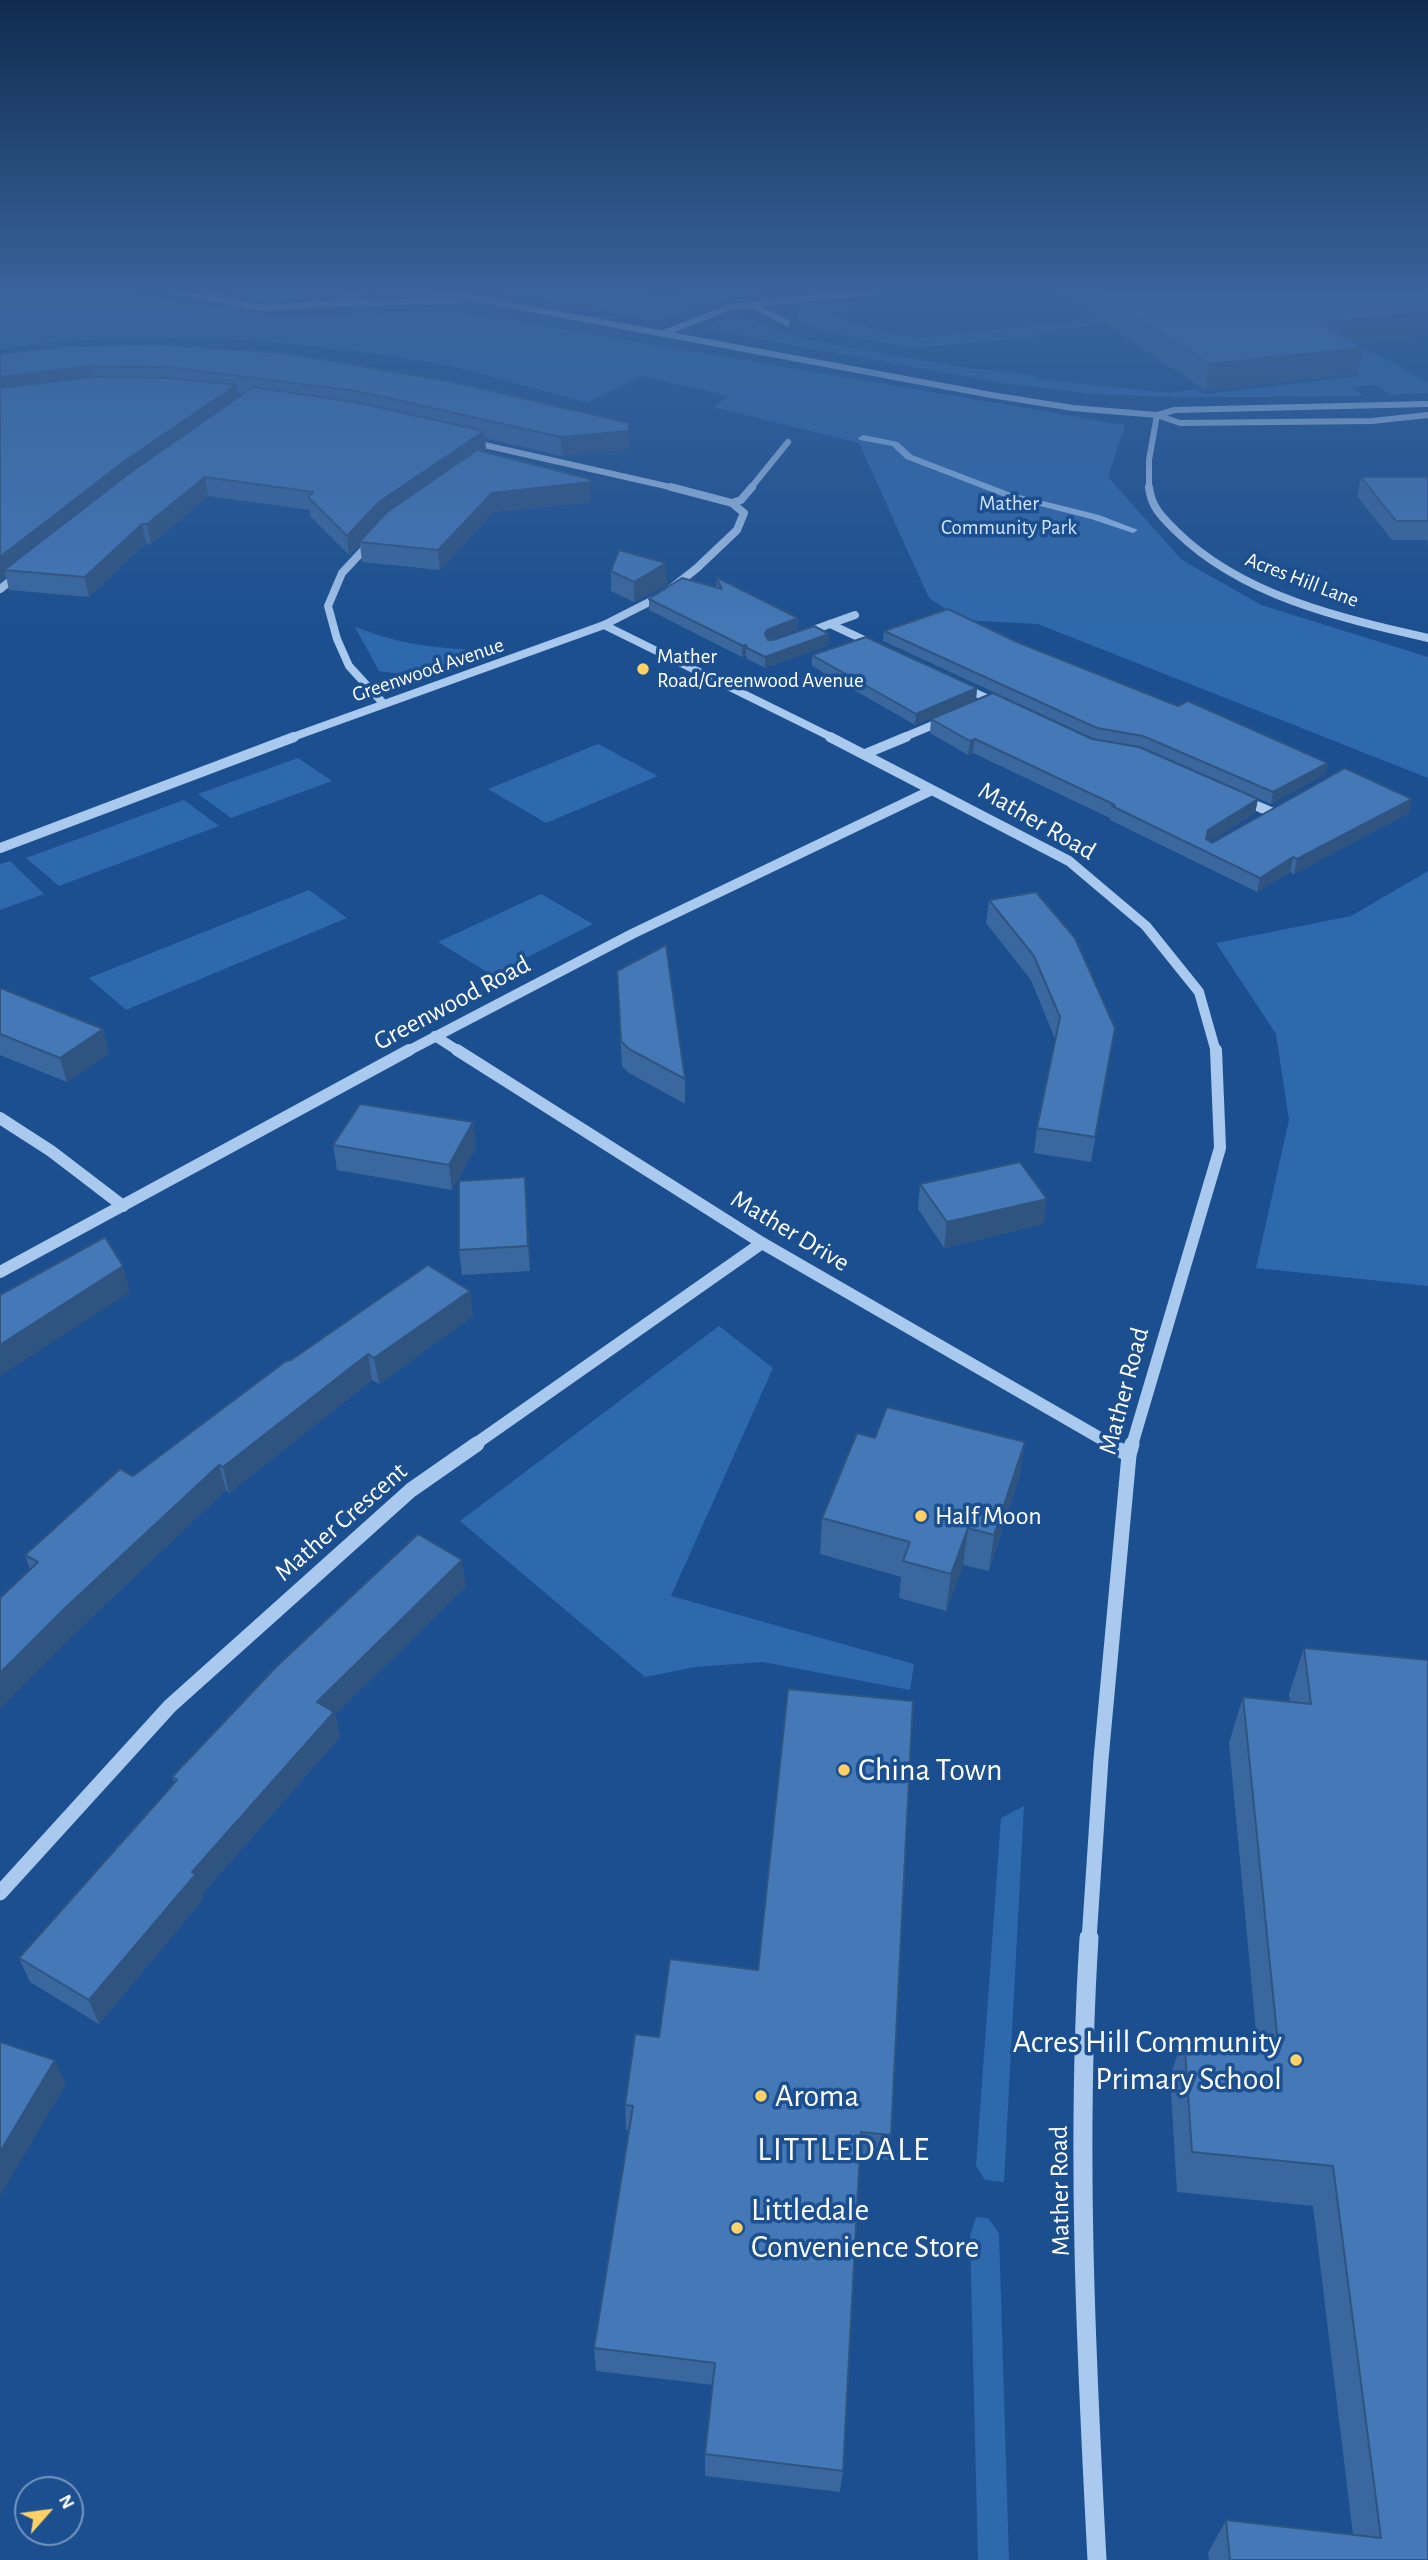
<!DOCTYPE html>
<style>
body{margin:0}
#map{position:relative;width:1428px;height:2560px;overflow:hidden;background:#1b4f8f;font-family:"Alegreya Sans",sans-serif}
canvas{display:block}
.north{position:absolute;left:14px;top:2476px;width:70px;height:70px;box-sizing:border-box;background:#1b4f8f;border:2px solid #7695bc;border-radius:50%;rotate:62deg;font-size:19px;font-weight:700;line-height:28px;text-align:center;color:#fff}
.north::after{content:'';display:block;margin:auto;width:24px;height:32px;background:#ffd166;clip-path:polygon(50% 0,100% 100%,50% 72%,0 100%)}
</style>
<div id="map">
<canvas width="1428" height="2560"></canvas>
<div class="north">N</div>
</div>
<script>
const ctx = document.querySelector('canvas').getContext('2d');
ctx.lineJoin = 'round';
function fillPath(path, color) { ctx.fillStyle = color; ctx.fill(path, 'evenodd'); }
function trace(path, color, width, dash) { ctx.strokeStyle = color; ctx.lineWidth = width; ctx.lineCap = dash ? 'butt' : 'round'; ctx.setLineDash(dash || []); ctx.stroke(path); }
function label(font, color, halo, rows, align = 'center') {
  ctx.font = font + ' "Alegreya Sans",sans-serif'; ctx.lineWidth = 7; ctx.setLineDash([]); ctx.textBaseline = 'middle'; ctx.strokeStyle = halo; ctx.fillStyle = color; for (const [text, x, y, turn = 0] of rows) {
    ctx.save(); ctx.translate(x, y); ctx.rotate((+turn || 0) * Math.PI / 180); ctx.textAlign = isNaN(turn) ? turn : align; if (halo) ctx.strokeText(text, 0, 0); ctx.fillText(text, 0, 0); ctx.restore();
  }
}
fillPath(new Path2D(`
 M0 289H107L284 317 451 310 1125 425 1108 477 1182 560 1261 605 1428 657V778L1038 624 962 620 929 598 859 443 713 407 729 396 642 376 587 403C533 389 478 370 422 361 284 338 139 329 0 349Z
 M226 289H347C319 301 250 310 226 289Z
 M384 289H408L449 296 368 298Z
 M484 289H607L676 297 686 289H769L759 294 687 308 683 313 657 321Z
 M1261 289 1428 383V393L1391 395 1377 385 1352 387 1364 396 1175 397 1095 394 1002 383 709 330V325L724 319 751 320 802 339 967 368 1037 375V379L1171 393 1196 389 1205 394 1362 376 1256 314 1260 310 1033 332 1039 337 913 348 824 332 805 325 798 318 800 309 808 305 848 301 856 308 824 312 882 331 918 338 1122 315Z
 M355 627C404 646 439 648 490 651 451 665 422 679 379 671Z
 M598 744 658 776 546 823 488 789Z
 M298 758 332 781 231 818 198 794Z
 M184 800 219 826 59 886 26 858Z
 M10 861 44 894 0 910V864Z
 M1428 871V1286L1256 1268 1289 1120 1276 1034 1216 943 1351 916Z
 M309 890 347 918 126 1010 89 978Z
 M541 894 593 924 492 975 438 942Z
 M719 1326 773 1368 671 1596 914 1664 910 1690 763 1662 695 1667 645 1677 460 1521Z
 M1024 1806 1004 2182 985 2180 976 2166 1001 1818Z
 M976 2217 988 2218 999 2233 1009 2560H978L970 2236Z`), '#2e69ad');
fillPath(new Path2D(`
 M863 435 898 442 912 455 1011 493 1099 515 1138 530 1133 533 1091 519 1005 497 906 459 892 446 860 440 858 438Z`), '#9cc4f0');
trace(new Path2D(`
 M207 289C235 314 285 308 319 303
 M424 289 991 395 1073 408 1157 415 1180 423 1372 421 1428 415
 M340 299 366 289
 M313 304 456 301
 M750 304 787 323
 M661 334 730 307 879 291
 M1157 415 1175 410 1428 404
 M471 442 679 489
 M750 489 788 442
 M1149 489V460L1157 415`), '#a9c9ee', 6);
trace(new Path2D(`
 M1149 487C1151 507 1162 517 1176 531 1242 596 1340 618 1428 638
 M732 503 741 500 752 487
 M371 542 342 573 328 606 337 639 349 666 383 703
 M0 589 19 574
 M830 624 875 645
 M604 625 833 738
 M802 634 855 615
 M961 686 999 704
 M290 738 604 625 663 595 697 568 737 530 744 513 732 503 671 487
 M902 738 945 720`), '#a9c9ee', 8);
trace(new Path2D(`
 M830 737 1069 861 1146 926 1199 992 1216 1052
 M865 754 906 737
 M1243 800 1271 812
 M0 848 294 737
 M435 1036 460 1052
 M406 1052 632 934 932 790`), '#a9c9ee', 10);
trace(new Path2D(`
 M457 1050 762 1243 1112 1445
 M0 1118 51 1151 123 1206
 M0 1272 409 1050
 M474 1445 762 1243
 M1132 1445 1220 1148 1216 1050`), '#a9c9ee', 12);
trace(new Path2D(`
 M1109 1444 1129 1455
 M0 1893 170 1706 411 1490 477 1444
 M1089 1940 1101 1759 1129 1455 1132 1444`), '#a9c9ee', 15);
trace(new Path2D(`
 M1089 1938C1076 2145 1086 2353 1097 2560`), '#a9c9ee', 19);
fillPath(new Path2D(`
 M154 289H175L230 301 225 304Z`), '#fff');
fillPath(new Path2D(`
 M1053 289H1428V336L1355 343 1358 373 1205 390Z
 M155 344 629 442V449L562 456 485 438 486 450 483 451 591 502 493 512 440 570 362 562 360 545 349 555 310 516V510L208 496 151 544 146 543 89 597 9 590 6 576 0 581V354ZM237 393 244 394 238 398Z
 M1361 477H1428V543L1426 540H1392L1357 496Z
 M666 563 667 584 634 602 611 591V571Z
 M716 577 798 629 768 640H773L829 634V645L765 668 747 659 746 655 742 657 649 610V599L717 587Z
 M884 631 1017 642 1178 706 1328 763 1325 774 1271 804 1142 747 1095 739 883 641Z
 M812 655 977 688 976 699 915 725 812 666Z
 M931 719 1092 739 1258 799 1255 813 1210 841 1212 843 1409 813 1294 874 1290 872 1257 892 1110 820V818L973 753 968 755 930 733Z
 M989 900 1115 1028 1091 1162 1034 1153 1037 1128 1055 1039 1031 980 986 923Z
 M0 988 103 1029 109 1053 67 1082 0 1055Z
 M618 995 685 1079V1104L629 1073 622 1066Z
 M473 1122 476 1147 452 1190 337 1170 333 1145Z
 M920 1184 1044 1224 944 1248 918 1209Z
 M527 1202 530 1271 462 1275 459 1250Z
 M470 1291 473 1316 379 1384 372 1380 229 1493 226 1490 72 1636 30 1569 25 1555 291 1360Z
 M875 1438 1025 1442 1019 1478 989 1571 963 1565 946 1611 899 1598 901 1577 820 1554 822 1518Z
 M466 1586 335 1715 340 1737 202 1894 204 1898 99 2024 30 1982 19 1958 174 1783 172 1777Z
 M1304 1648 1428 2560H1209L1208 2553 1226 2520 1353 2535 1313 2206 1177 2192 1170 2077 1184 2035 1257 2042 1229 1743 1243 1697 1290 1702 1289 1694Z
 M625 2105 891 2135 888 2160 859 2157 843 2471 840 2492 705 2476V2454L713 2385 596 2371 594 2348 629 2131 626 2130Z`), '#3a679d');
fillPath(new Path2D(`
 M1428 312V336L1314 348 1319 323Z
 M1363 348 1358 373 1205 390 1209 364Z
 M91 366 94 383 0 395V377Z
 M236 385 239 403 4 570 6 576 0 581V557L122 463Z
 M629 423V449L562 456 561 437Z
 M484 431 486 450 381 522 359 542 360 545 349 555 347 536 379 502Z
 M205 477 208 496 151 544 147 524Z
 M590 479 591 502 493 512 440 570 438 550 492 493Z
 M142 524 146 543 89 597 85 577Z
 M666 563 667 584 634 602V582Z
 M798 618V629L766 640 765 634 767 630Z
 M829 634V645L765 668V657Z
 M746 645V655L742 657 743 646Z
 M977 688 976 699 915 725 916 714Z
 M975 739 973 753 968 755 970 741Z
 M1328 763 1325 774 1271 804 1273 792Z
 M1258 799 1255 813 1206 844 1203 853 1208 830Z
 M1412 799 1409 813 1294 874 1297 859Z
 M1293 857 1290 872 1257 892 1260 878Z
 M103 1029 109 1053 67 1082 60 1058Z
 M473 1122 476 1147 452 1190 449 1165Z
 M525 1177 527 1202 530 1271 528 1246Z
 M1047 1199 1044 1224 944 1248 947 1222Z
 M123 1266 130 1292 0 1376V1345Z
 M470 1291 473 1316 379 1384 374 1358Z
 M368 1354 372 1380 229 1493 223 1467Z
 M1025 1442 1019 1478 989 1571 994 1535Z
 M219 1465 226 1490 72 1636 0 1709V1673L63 1610Z
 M968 1528 963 1565 946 1611 951 1574Z
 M462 1560 466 1586 335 1715 340 1737 202 1894 204 1898 99 2024 89 2000 192 1872 317 1702Z
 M55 2060 66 2084 0 2196V2152Z`), '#305480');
const building = new Path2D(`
 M1092 289H1428V312L1319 323 1363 348 1209 364Z
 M155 344 284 353 448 381 629 423 628 431 561 437 357 391 168 367 91 366 0 377V354L58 347Z
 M92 377 168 378 236 385 122 463 0 557V388Z
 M253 387 355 402 484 431 379 502 347 536 308 497 313 492 205 477 147 524H142L85 577 4 570 131 472Z
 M477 450 590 479V482L492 493 438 550 359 542 387 512Z
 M1361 477H1428V521H1396Z
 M619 550 666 563 634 582 611 571Z
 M716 577 798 618 767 630 765 634 768 640H773L814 626 829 634 765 657 747 648 746 645 743 646 649 599 682 578 722 589Z
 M948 609 1017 642 1178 706 1188 701 1328 763 1273 792 1143 736 1097 728 884 631Z
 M866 637 977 688 916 714 812 655Z
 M993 693 1092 739 1139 747 1258 799 1208 830 1206 839 1212 843 1345 768 1412 799 1297 859 1293 857 1260 878 1112 806 1115 805 975 739 970 741 931 719Z
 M1036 892 1075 938 1115 1028 1095 1137 1037 1128 1060 1017 1034 956 989 900Z
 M666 945 685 1079 629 1049 621 1041 617 971Z
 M0 988 103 1029 60 1058 0 1034Z
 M360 1104 473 1122 449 1165 333 1145Z
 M1020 1162 1047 1199 947 1222 920 1184Z
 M525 1177 528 1246 459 1250V1181Z
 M105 1237 123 1266 0 1345V1295Z
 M428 1265 470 1291 374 1358 368 1354 223 1467 219 1465 63 1610 0 1673V1598L38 1562 25 1555 120 1469 133 1476 286 1361 291 1360Z
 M887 1407 1025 1442 994 1535 968 1528 951 1574 903 1561 910 1542 822 1518 857 1433 875 1438Z
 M418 1534 462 1560 317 1702 334 1712 192 1872 196 1874 89 2000 19 1958 177 1780 172 1777 277 1666Z
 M1304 1648 1428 1660V2560H1230L1226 2520 1381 2538 1333 2166 1192 2152 1184 2035 1278 2044 1243 1697 1311 1704Z
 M788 1689 913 1701 891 2135 861 2132 843 2471 705 2454 715 2363 594 2348 633 2106 625 2105 635 2034 659 2037 670 1959 758 1970Z
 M0 2042 55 2060 0 2152Z`);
fillPath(building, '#4478b7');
trace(building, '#305480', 2);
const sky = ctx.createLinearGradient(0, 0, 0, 648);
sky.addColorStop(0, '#0f2b4f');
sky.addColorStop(0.45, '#39639b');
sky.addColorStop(1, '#39639b00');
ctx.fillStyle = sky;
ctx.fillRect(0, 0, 1428, 648);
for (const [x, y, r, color] of [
 [643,669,7,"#ffd166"],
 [921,1516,7,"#ffd166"],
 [844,1770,7,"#ffd166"],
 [1296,2060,7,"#ffd166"],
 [761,2096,7,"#ffd166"],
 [737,2228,7,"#ffd166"]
]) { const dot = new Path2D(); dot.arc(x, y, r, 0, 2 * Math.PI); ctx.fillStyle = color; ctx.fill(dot); trace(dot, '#1b4f8f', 2.5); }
label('21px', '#cfe3fa', '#1b4f8f', [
 ["Mather",1009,504],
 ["Community Park",1009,528]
]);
label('21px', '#fff', '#1b4f8f', [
 ["Acres Hill Lane",1302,580,21],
 ["Greenwood Avenue",428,670,-19]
]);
label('21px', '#fff', '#1b4f8f', [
 ["Mather",657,657],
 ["Road/Greenwood Avenue",657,681]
], 'left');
label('26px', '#fff', '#1b4f8f', [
 ["Mather Road",1037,821,30],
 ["Greenwood Road",452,1003,-28],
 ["Mather Drive",790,1231,31],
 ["Mather Road",1124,1391,-75],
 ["Mather Crescent",341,1522,-41],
 ["Mather Road",1060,2191,-91]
]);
label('26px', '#fff', '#1b4f8f', [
 ["Half Moon",935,1516]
], 'left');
label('32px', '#fff', '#1b4f8f', [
 ["China Town",858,1770],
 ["Acres Hill Community",1282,2042,"right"],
 ["Primary School",1282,2079,"right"],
 ["Aroma",775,2096],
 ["Littledale",751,2210],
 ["Convenience Store",751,2247]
], 'left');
ctx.letterSpacing = '2px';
label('33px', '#fff', '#1b4f8f', [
 ["LITTLEDALE",844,2150]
]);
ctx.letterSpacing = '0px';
</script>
